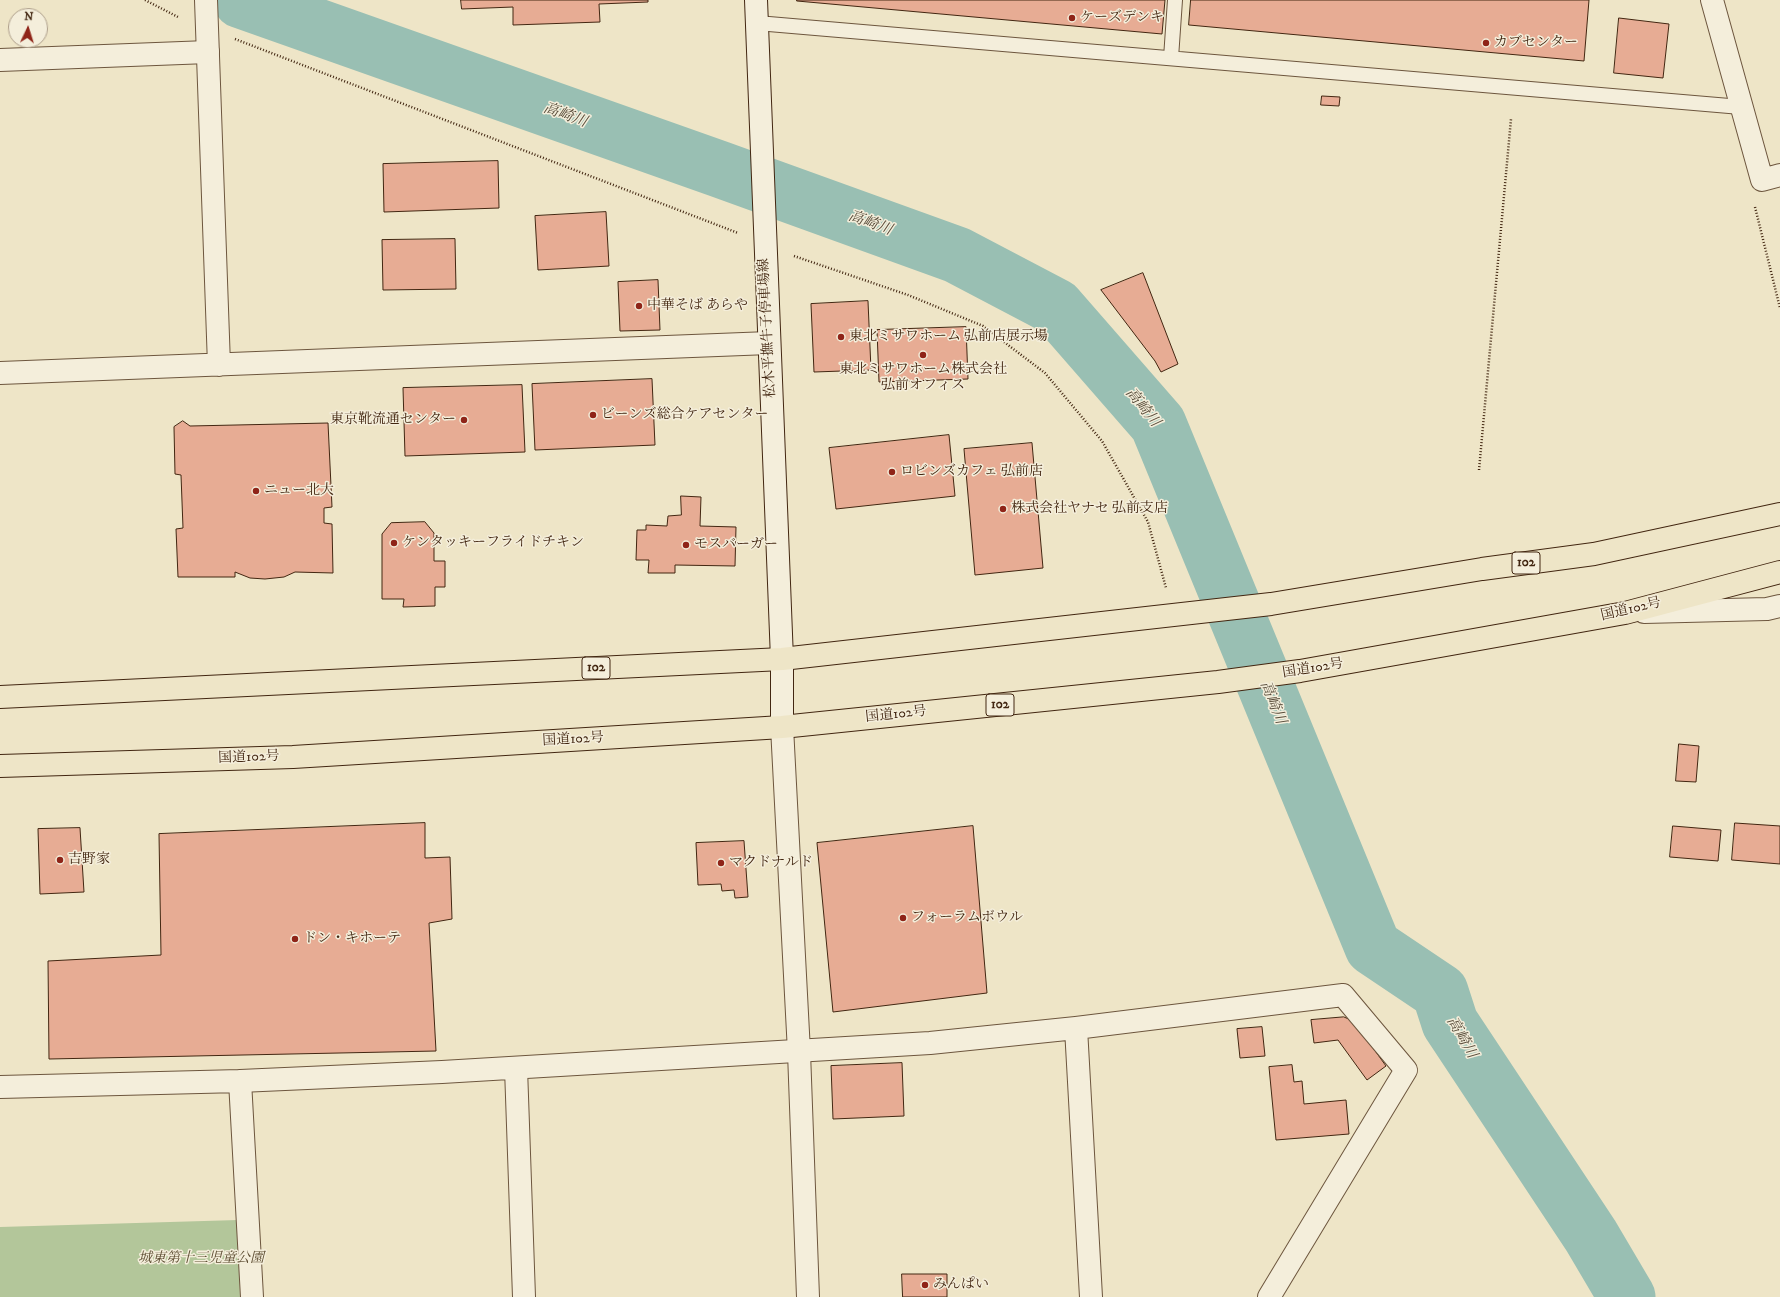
<!DOCTYPE html>
<meta charset="utf-8">
<style>
body{margin:0}
#map{position:relative;width:1780px;height:1297px;overflow:hidden;background:#eee5c7;font-family:"IM FELL DW Pica",serif}
canvas{display:block}
.north{position:absolute;left:8px;top:8px;width:40px;height:40px;box-sizing:border-box;background:#f4eedb;border:1px solid #ad9e8a;border-radius:50%;rotate:4deg;font-size:11px;font-weight:700;line-height:16px;text-align:center;color:#422611}
.north::after{content:'';display:block;margin:auto;width:14px;height:18px;background:#8f2418;clip-path:polygon(50% 0,100% 100%,50% 72%,0 100%)}
</style>
<div id="map">
<canvas width="1780" height="1297"></canvas>
<div class="north">N</div>
</div>
<script>
const ctx = document.querySelector('canvas').getContext('2d');
ctx.lineJoin = 'round';
function fillPath(path, color) { ctx.fillStyle = color; ctx.fill(path, 'evenodd'); }
function trace(path, color, width, dash) { ctx.strokeStyle = color; ctx.lineWidth = width; ctx.lineCap = dash ? 'butt' : 'round'; ctx.setLineDash(dash || []); ctx.stroke(path); }
function label(font, color, halo, rows, align = 'center') {
  ctx.font = font + ' "IM FELL DW Pica","Noto Serif JP",serif'; ctx.lineWidth = 3; ctx.setLineDash([]); ctx.textBaseline = 'middle'; ctx.strokeStyle = halo; ctx.fillStyle = color; for (const [text, x, y, turn = 0] of rows) {
    ctx.save(); ctx.translate(x, y); ctx.rotate((+turn || 0) * Math.PI / 180); ctx.textAlign = isNaN(turn) ? turn : align; if (halo) ctx.strokeText(text, 0, 0); ctx.fillText(text, 0, 0); ctx.restore();
  }
}
fillPath(new Path2D(`
 M238 1220 240 1297H0V1227Z`), '#b3c69a');
trace(new Path2D(`
 M241 0 719 169 957 255 1056 307 1158 424 1373 947 1440 992 1450 1023 1591 1236 1627 1297`), '#99bfb3', 57);
const building = new Path2D(`
 M461 0H648V2L599 4 600 22 513 25V7L462 9Z
 M797 0H1165L1162 34 797 1Z
 M1191 0H1589L1584 61 1189 25Z
 M1619 18 1669 24 1663 78 1614 73Z
 M1322 96 1340 97 1339 106 1321 105Z
 M498 161 499 208 384 212 383 164Z
 M606 212 609 266 538 270 535 216Z
 M455 239 456 289 383 290 382 240Z
 M1143 273 1178 364 1161 372 1155 361 1101 290Z
 M658 280 660 330 620 331 618 282Z
 M868 301 871 370 814 372 811 304Z
 M966 327 968 379 879 382 877 330Z
 M652 379 655 445 535 450 532 384Z
 M522 385 525 452 405 456 403 388Z
 M183 421 190 426 328 423 332 507 324 508V523L332 524 333 573 295 572 284 577 265 579 250 578 235 572V577H178L176 529 183 528 181 475 175 474 174 427Z
 M949 435 955 496 836 509 829 448Z
 M1032 443 1043 568 975 575 964 449Z
 M681 496 701 497 700 526 736 527 735 566 675 565V573H648L649 560H636L637 530H646V525L667 526 668 516 681 515Z
 M425 522 434 533V561H445V587H435V606L403 607 404 599H382V534L391 523Z
 M1679 744 1699 746 1696 782 1676 781Z
 M425 823V858L450 857 452 919 429 923 436 1051 49 1059 48 961 161 955 159 834Z
 M1735 823 1780 826V864L1732 860Z
 M973 826 987 993 833 1012 817 843Z
 M1673 826 1721 830 1718 861 1670 857Z
 M80 828 84 892 40 894 38 829Z
 M744 841 748 897 735 898 734 890 722 891 721 884 698 885 696 843Z
 M1344 1017 1351 1020 1358 1027 1386 1066 1367 1080 1338 1040 1314 1043 1311 1020Z
 M1262 1027 1265 1056 1240 1058 1237 1029Z
 M902 1063 904 1116 833 1119 831 1066Z
 M1292 1065 1294 1082 1302 1081 1304 1104 1346 1100 1349 1134 1276 1140 1269 1067Z
 M902 1274H947V1297H903Z`);
fillPath(building, '#e7ac94');
trace(building, '#422611', 1);
const service = new Path2D(`
 M757 23 1741 107
 M1171 58 1175 0`);
const minor = new Path2D(`
 M1712 0 1762 180 1780 175
 M0 60 208 52
 M1644 612 1767 609 1780 606
 M1076 1028 1091 1297
 M516 1068 524 1297
 M240 1081 252 1297
 M0 1087 240 1081 442 1072 930 1043 1076 1028 1343 995 1406 1070 1269 1297`);
const tertiary = new Path2D(`
 M206 0 219 365
 M0 373 769 343
 M782 727 799 1052 808 1297`);
const secondary = new Path2D(`
 M756 0 782 659V727`);
const trunk = new Path2D(`
 M0 697 782 659 1271 604 1482 569 1594 554 1780 514
 M0 766 293 757 782 727 1218 682 1300 671 1625 613 1780 572`);
trace(service, '#6d563e', 16);
trace(minor, '#6d563e', 24);
trace(tertiary, '#6d563e', 24);
trace(secondary, '#422611', 24);
trace(trunk, '#422611', 24);
trace(new Path2D(`
 M145 0 178 17
 M235 39 738 233
 M1755 207 1780 308
 M794 256 908 295 983 326 1045 373 1102 441 1148 522 1166 588
 M1479 470 1511 119`), '#422611', 2.5, [1, 2]);
trace(service, '#f4eedb', 14);
trace(minor, '#f4eedb', 22);
trace(tertiary, '#f4eedb', 22);
trace(secondary, '#f4eedb', 22);
trace(trunk, '#eee5c7', 22);
for (const [x, y, r, color] of [
 [1072,18,4,"#8f2418"],
 [1486,43,4,"#8f2418"],
 [639,306,4,"#8f2418"],
 [841,337,4,"#8f2418"],
 [923,355,4,"#8f2418"],
 [593,415,4,"#8f2418"],
 [464,420,4,"#8f2418"],
 [892,472,4,"#8f2418"],
 [256,491,4,"#8f2418"],
 [1003,509,4,"#8f2418"],
 [394,543,4,"#8f2418"],
 [686,545,4,"#8f2418"],
 [60,860,4,"#8f2418"],
 [721,863,4,"#8f2418"],
 [903,918,4,"#8f2418"],
 [295,939,4,"#8f2418"],
 [925,1285,4,"#8f2418"]
]) { const dot = new Path2D(); dot.arc(x, y, r, 0, 2 * Math.PI); ctx.fillStyle = color; ctx.fill(dot); trace(dot, '#f4eedb', 1.5); }
for (const [x, y, w] of [
 [1526,563,28],
 [596,668,28],
 [1000,705,28]
]) { const box = new Path2D(); box.roundRect(x - w / 2, y - 11, w, 22, 3); ctx.fillStyle = '#f4eedb'; ctx.fill(box); trace(box, '#422611', 1); }
label('bold 13px', '#422611', null, [
 ["102",1526,563],
 ["102",596,668],
 ["102",1000,705]
]);
label('14px', '#422611', '#f4eedb', [
 ["ケーズデンキ",1080,18],
 ["カブセンター",1494,43],
 ["中華そば あらや",647,306],
 ["東北ミサワホーム 弘前店展示場",849,337],
 ["東北ミサワホーム株式会社",923,370,"center"],
 ["弘前オフィス",923,386,"center"],
 ["ビーンズ総合ケアセンター",601,415],
 ["東京靴流通センター",456,420,"right"],
 ["ロビンズカフェ 弘前店",900,472],
 ["ニュー北大",264,491],
 ["株式会社ヤナセ 弘前支店",1011,509],
 ["ケンタッキーフライドチキン",402,543],
 ["モスバーガー",694,545],
 ["吉野家",68,860],
 ["マクドナルド",729,863],
 ["フォーラムボウル",911,918],
 ["ドン・キホーテ",303,939],
 ["みんぱい",933,1285]
], 'left');
label('14px', '#422611', '#f4eedb', [
 ["松木平撫牛子停車場線",768,328,-93],
 ["国道102号",1631,610,-13],
 ["国道102号",1313,669,-9],
 ["国道102号",896,715,-6],
 ["国道102号",573,740,-3],
 ["国道102号",249,758,-2]
]);
label('italic 14px', '#5e4e33', '#f4eedb', [
 ["城東第十三児童公園",201,1259]
]);
label('italic 15px', '#584c3a', '#f4eedb', [
 ["高崎川",565,116,20],
 ["高崎川",870,224,20],
 ["高崎川",1142,408,51],
 ["高崎川",1272,703,68],
 ["高崎川",1461,1038,60]
]);
</script>
